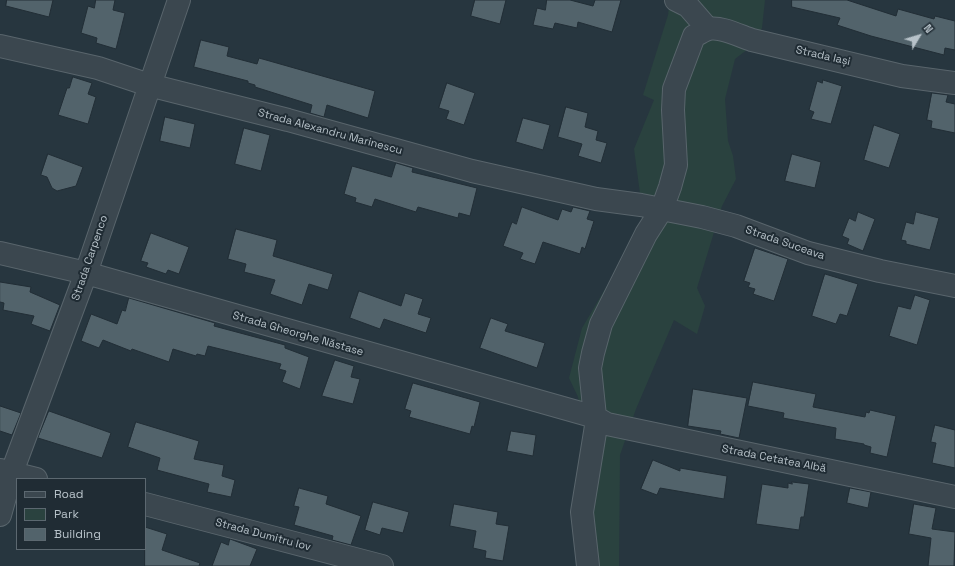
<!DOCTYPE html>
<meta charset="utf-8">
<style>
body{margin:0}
#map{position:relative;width:955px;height:566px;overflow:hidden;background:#27363f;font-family:"Space Grotesk",sans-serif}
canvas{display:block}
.legend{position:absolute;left:16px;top:478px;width:130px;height:72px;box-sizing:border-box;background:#202c34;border:1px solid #5c6870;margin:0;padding:5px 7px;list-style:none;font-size:12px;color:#b7c2c9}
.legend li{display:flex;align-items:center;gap:8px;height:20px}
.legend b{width:20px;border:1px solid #5c6870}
.north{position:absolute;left:899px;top:16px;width:40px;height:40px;-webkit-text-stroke:3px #202c34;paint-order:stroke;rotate:52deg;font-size:11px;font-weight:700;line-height:16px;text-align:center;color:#b7c2c9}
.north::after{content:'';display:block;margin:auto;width:14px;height:18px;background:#b7c2c9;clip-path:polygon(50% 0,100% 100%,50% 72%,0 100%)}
</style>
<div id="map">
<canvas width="955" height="566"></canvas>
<ul class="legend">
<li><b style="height:5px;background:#3b474f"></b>Road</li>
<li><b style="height:11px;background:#2a423f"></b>Park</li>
<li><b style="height:11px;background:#52636b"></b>Building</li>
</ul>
<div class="north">N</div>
</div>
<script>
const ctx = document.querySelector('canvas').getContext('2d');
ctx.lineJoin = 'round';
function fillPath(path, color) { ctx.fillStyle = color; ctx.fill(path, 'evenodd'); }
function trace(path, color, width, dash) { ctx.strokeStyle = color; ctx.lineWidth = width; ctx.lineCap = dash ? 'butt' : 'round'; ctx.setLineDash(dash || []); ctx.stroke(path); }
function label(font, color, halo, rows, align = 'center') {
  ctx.font = font + ' "Space Grotesk",sans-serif'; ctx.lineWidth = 4; ctx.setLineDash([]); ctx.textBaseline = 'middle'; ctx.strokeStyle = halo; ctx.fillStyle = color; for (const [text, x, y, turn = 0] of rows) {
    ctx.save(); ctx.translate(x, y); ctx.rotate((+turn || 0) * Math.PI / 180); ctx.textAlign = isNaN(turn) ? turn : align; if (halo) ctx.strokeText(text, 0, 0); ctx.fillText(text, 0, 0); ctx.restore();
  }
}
fillPath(new Path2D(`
 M670 0H765L762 28 748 49 735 59 725 99 728 141 733 156 736 179 722 206 697 288 705 306 697 334 674 320 636 409 620 455 619 566H579L574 506 584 431 578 397 569 378 582 328 644 223 634 149 654 100 643 95 668 15Z`), '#2a423f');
const building = new Path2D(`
 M7 0H53L49 17 6 6Z
 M96 0H115L113 10 125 13 116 49 96 43 97 38 81 33 88 6 94 8Z
 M475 0H506L500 24 471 16Z
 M547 0H570L593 6 595 0H621L612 32 578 22 577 28 555 23 553 29 533 25 537 8 545 10Z
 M792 0H847L896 16 898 9 934 19 935 16 955 21V50L945 48 944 55 871 36 837 25 840 18 792 7Z
 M201 40 229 47 227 56 257 64 259 58 375 91 368 118 327 105 324 117 310 113 312 105 255 87V85L248 83V81L194 67Z
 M73 77 92 83 88 94 96 97 88 124 58 115 67 88H69Z
 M823 80 842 86 831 124 811 119 814 112 809 110 817 81 822 83Z
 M447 83 475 93 464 125 446 119 449 111 439 108Z
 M932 93 948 95 946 102 955 104V133L931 128 932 121 927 120Z
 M566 107 588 113 585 127 598 131 596 140 607 143 601 163 578 156 582 144 558 137Z
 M165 117 195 124 190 148 160 141Z
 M523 118 550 125 543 150 516 142Z
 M874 125 900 134 889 168 864 160Z
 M244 128 270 135 261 171 235 164Z
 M48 154 83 167 76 186 57 191 52 188 47 177 41 175Z
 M792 154 821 162 815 188 785 181Z
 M396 163 413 168 412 172 477 188 470 216 459 213 458 218 418 207 416 212 375 199 372 207 355 202 356 198 344 194 352 166 391 177Z
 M522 207 558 220 562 209 571 212 573 207 590 211 587 219 594 221 585 249 582 247 580 254 543 242 535 264 520 259 523 253 503 246 512 222 516 224Z
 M858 212 875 219 863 251 847 244 849 239 842 236 849 218 855 221Z
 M916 212 939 218 930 250 906 244V241L901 240 906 222 913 224Z
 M236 229 277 240 273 256 333 274 328 290 309 284 302 305 270 294 275 280 244 272 246 264 228 259Z
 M151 233 189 247 179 274 168 270 166 274 146 267 148 263 141 261Z
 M755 248 788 259 774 301 753 294 755 289 748 287 750 283 744 281Z
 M825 274 858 284 847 316 840 314 836 324 812 316Z
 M0 282 31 287 30 292 60 305 50 331 31 324 34 316 3 310 4 303 0 302Z
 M359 291 401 306 405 293 423 299 418 314 431 318 426 333 384 319 380 329 350 318Z
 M915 295 930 300 917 345 889 336 898 306 910 309Z
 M129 298 215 323 214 326 285 345V348L309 357 300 389 282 382 286 371 279 369 281 364 208 346 205 356 197 354 196 356 173 349 169 362 132 349 131 351 103 340 99 348 81 341 91 314 117 324 122 310 125 311Z
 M491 318 508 324 505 331 545 343 537 368 480 348Z
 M335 360 354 366 351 377 360 379 353 404 322 396Z
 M753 382 816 394 813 407 865 417 866 412 869 413 870 410 896 416 887 457 870 453 871 447 864 445V444L835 439 836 428 783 418 784 413 748 406Z
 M413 383 480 402 474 427 472 426 470 434 409 417 411 411 405 409Z
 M693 389 747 398 739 438 720 434 721 431 688 426Z
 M0 406 21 413 12 435 0 431Z
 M49 411 111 433 102 458 38 438Z
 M136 422 199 441 194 459 224 465 222 476 235 480 231 497 207 492 209 484 157 470 160 458 128 447Z
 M935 425 955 430V468L932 463 936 443 931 442Z
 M511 431 536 435 533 456 507 451Z
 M653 460 680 471V468L727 476 724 499 660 488 657 495 641 489Z
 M792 482 809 484 804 517H801L799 530 756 524 762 484 788 488V483L792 484Z
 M299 488 328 496 326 504 361 516 351 545 332 540 333 536 294 525 299 507 294 506Z
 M850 488 871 492 868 508 847 503Z
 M373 502 409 512 403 533 382 528 380 535 365 530Z
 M454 504 498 512 496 524 509 526 503 561 485 558 486 551 473 548 476 531 450 526Z
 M914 504 936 508 932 529 955 532 954 566H928L931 538 909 534Z
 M145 527 167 534 162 550 200 563 199 566H145Z
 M230 539 257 549 250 566H212L221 542 228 545Z`);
fillPath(building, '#52636b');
trace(building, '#222e36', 1);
const street = new Path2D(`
 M676 0 688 6 708 29
 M0 46 98 68 149 85 288 120 472 171 596 199 641 205 702 217 736 226 808 253 880 271 955 286
 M0 253 86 273 595 417 607 424 955 497
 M0 470 36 479
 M145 504 382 566
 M0 515 12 472 86 273 179 0
 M588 566 582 512 596 426 590 368 593 353 601 324 646 234 662 209 670 187 676 165 673 110 674 89 694 36C699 34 704 30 709 29 720 26 740 36 752 40L902 76 955 83`);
trace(street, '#59656c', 24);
trace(street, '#3b474f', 22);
label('11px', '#b7c2c9', '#202c34', [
 ["Strada Iași",823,56,13],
 ["Strada Alexandru Marinescu",330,132,15],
 ["Strada Suceava",785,243,19],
 ["Strada Carpenco",90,258,-71],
 ["Strada Gheorghe Năstase",298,334,16],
 ["Strada Cetatea Albă",774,459,11],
 ["Strada Dumitru Iov",263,535,15]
]);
</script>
